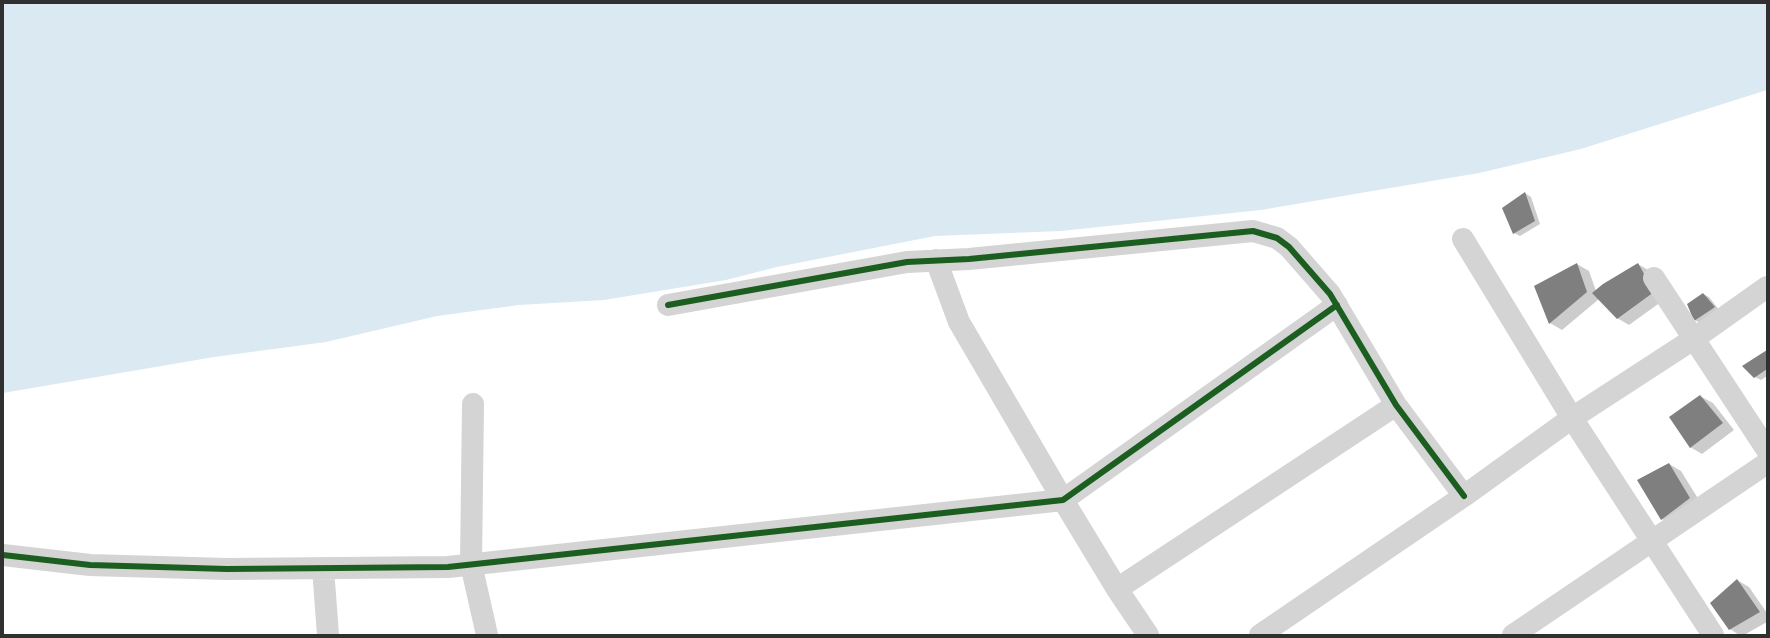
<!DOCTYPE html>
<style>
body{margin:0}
#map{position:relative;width:1770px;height:638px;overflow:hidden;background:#fff;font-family:Roboto,sans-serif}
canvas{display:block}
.frame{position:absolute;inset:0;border:4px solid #303030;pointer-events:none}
</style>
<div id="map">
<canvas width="1770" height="638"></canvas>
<div class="frame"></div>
</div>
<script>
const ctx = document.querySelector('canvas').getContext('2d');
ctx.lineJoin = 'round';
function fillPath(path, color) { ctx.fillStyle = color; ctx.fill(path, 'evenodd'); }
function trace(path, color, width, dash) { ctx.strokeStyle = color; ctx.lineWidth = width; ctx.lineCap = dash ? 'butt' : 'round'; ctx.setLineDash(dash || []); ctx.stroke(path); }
fillPath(new Path2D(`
 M3 3H1767V90L1581 149 1479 173 1390 188 1261 210 1061 231 935 236 777 267 726 280 604 300 519 305 437 316 326 342 214 357 3 393Z`), '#dbe9f2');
fillPath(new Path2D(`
 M1525 193 1531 197 1540 224 1520 236 1514 233Z
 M1577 264 1589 271 1596 291 1638 264 1650 271 1665 299 1629 325 1617 318 1599 299 1562 330 1550 323 1536 287Z
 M1703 294 1709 297 1720 311 1701 324 1695 320 1689 305Z
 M1767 351V376L1761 380 1755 377Z
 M1700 396 1713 403 1734 430 1702 454 1690 447Z
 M1669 464 1681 471 1702 505 1674 526 1662 519Z
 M1737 580 1749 587 1767 613V622L1744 635H1739L1730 629Z`), '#0003');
fillPath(new Path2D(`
 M1525 192 1535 221 1513 234 1502 208Z
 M1577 263 1587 292 1549 324 1534 286Z
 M1638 263 1654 292 1617 319 1592 293 1603 284Z
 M1703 293 1715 307 1694 321 1687 304Z
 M1767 350V369L1754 378 1742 366Z
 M1700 395 1723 423 1690 448 1669 417Z
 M1669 463 1690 498 1661 520 1637 480Z
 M1737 579 1760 612 1729 630 1710 603Z`), '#7f7f7f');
trace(new Path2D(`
 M1463 239 1572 418 1713 635
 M936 260 959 322 1063 500 1117 589 1148 635
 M1654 278 1767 450
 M668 305 907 262 969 259 1253 231 1277 238 1289 247 1330 294 1396 405 1464 496
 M473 404 471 564 487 635
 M3 555 90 565 227 569 448 567 1063 500 1337 305
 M323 568 328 635
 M1117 589 1396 405
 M1260 635 1464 496 1572 418 1695 338 1767 287
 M1513 635 1767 463`), '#d4d4d4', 22);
trace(new Path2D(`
 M668 305 907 262 969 259 1253 231 1277 238 1289 247 1330 294 1396 405 1464 496
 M3 555 90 565 227 569 448 567 1063 500 1337 305`), '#1b5e20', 6);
</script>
